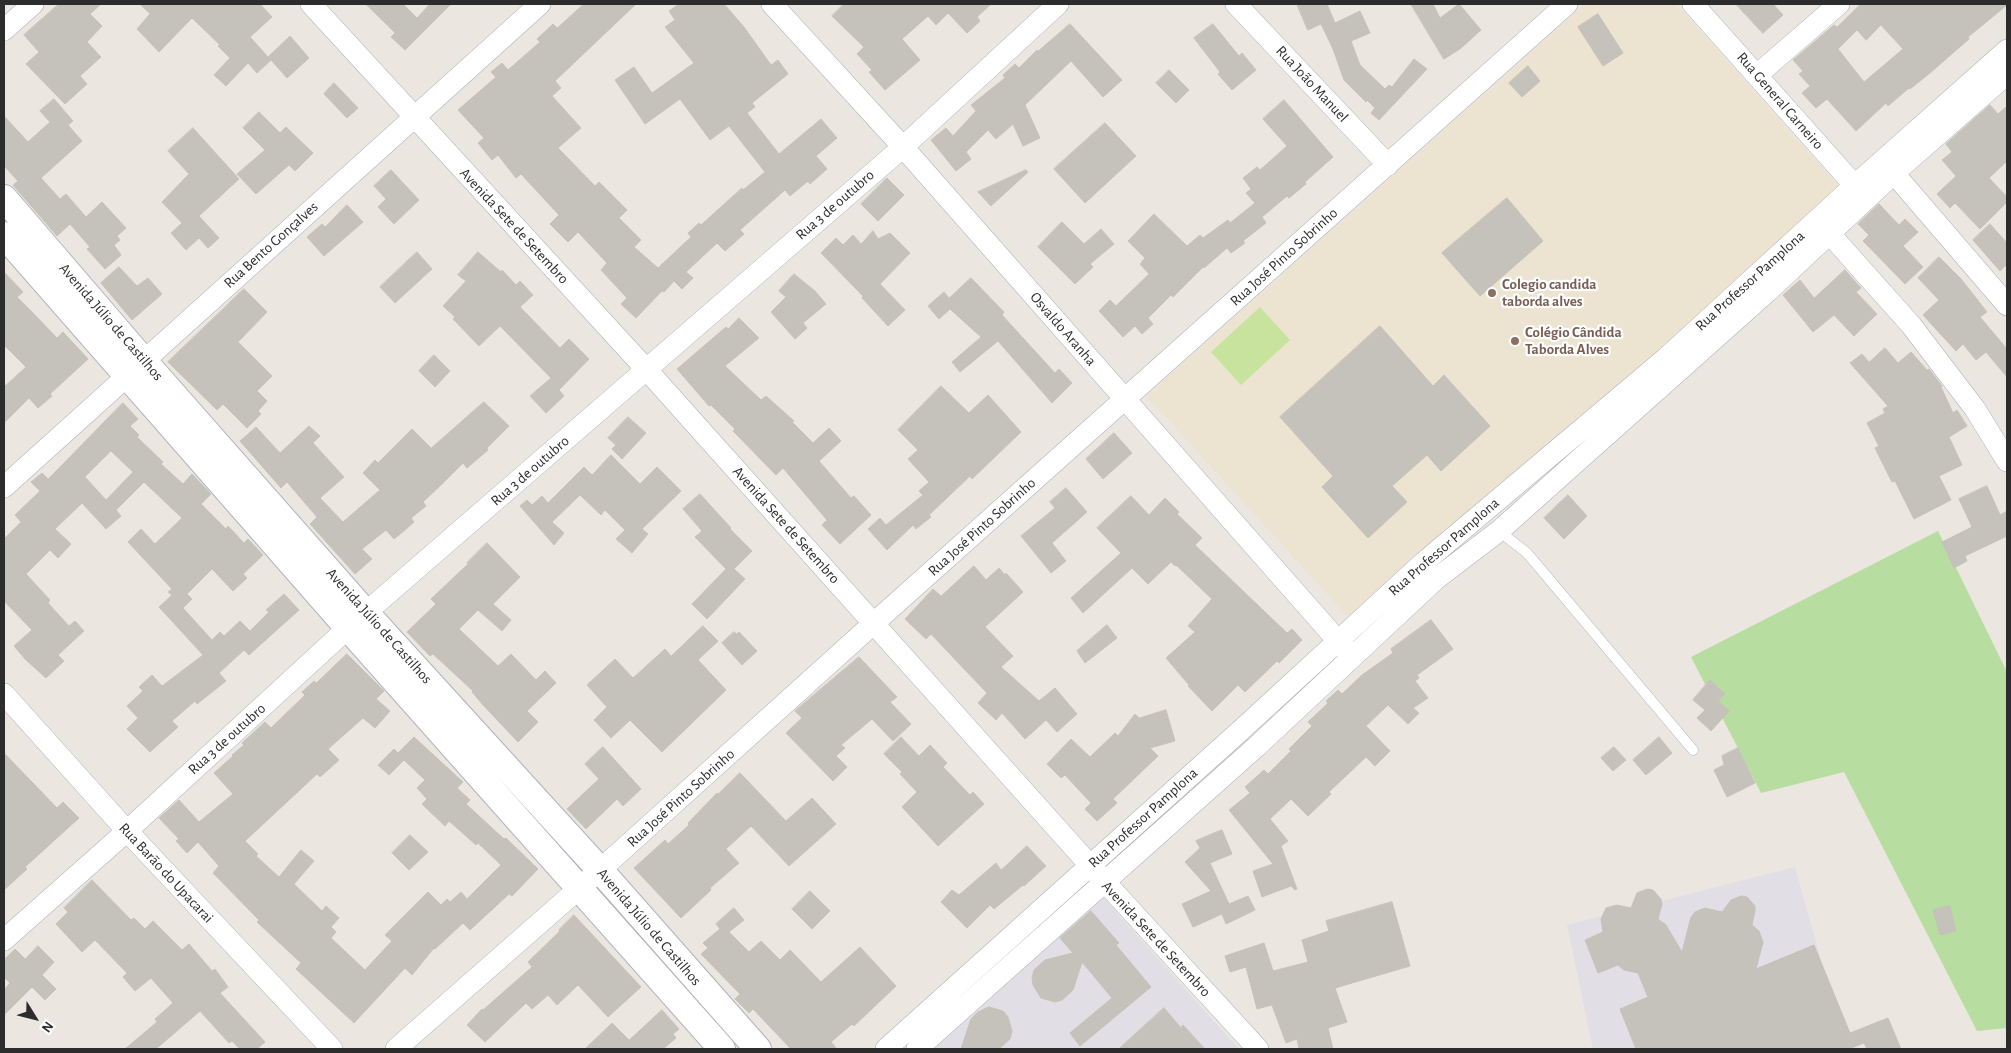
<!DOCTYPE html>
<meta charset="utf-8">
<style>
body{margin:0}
#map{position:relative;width:2011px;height:1053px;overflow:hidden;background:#ece6e0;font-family:"Alegreya Sans",sans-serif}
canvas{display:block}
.frame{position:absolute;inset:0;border:5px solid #2c2c2c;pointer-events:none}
.north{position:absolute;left:10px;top:993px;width:50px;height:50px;-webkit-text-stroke:4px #fff;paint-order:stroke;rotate:126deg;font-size:14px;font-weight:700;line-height:20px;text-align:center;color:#2c2c2c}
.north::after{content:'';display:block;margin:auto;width:18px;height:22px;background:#2c2c2c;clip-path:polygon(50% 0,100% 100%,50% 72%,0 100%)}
</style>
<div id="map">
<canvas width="2011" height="1053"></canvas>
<div class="frame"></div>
<div class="north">N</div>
</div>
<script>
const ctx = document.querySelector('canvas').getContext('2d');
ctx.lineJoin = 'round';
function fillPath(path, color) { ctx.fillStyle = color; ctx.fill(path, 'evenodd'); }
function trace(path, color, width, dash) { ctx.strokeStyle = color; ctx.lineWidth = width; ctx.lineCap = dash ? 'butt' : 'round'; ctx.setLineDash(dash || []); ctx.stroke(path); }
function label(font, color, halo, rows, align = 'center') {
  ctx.font = font + ' "Alegreya Sans",sans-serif'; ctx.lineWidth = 4.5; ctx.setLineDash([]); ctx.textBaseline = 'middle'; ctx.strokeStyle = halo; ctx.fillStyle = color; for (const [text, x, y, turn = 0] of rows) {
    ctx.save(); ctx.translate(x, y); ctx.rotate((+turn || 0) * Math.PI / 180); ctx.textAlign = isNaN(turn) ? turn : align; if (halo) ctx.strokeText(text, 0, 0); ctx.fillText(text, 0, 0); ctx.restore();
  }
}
fillPath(new Path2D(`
 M1795 867 1846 1049H1593L1567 925Z
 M1100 894 1239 1049H927Z`), '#e1dfe5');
fillPath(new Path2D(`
 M1585 4H1676L1841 189 1351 620 1146 396Z`), '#ece3d1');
fillPath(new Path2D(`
 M1938 531 2007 672V1028L1977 1031 1844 772 1761 793 1691 657Z`), '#b7dda1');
fillPath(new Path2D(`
 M1260 307 1290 340 1241 385 1211 352Z`), '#c7e39e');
const building = new Path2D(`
 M59 4H101L90 14 102 26 87 42 101 57 80 76 87 84 65 104 26 64 39 52 24 35Z
 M140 4H260L272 17 250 37 268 57 290 36 309 58 287 78 271 60 257 73 248 63 226 86 214 75 230 58 218 46 220 45 192 18 159 52 137 29 150 14Z
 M366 4H403L417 18 430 4H451L405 50 391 37 395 33Z
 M584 4H636L555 81 561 88 552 96 581 128 558 148 595 186 599 182 627 210 619 218 641 240 634 247 658 268 691 237 688 233 699 223 701 225 742 188 743 190 765 172 729 126 710 140 680 99 645 124 615 80 634 67 652 93 694 63 665 27 675 20 669 11 679 4H724L744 27 771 65 778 60 788 74 752 103 755 107 747 113 779 154 821 119 837 138 816 156 827 169 810 184 808 181 790 196 785 190 740 230 744 234 725 251 717 243 686 272 693 278 682 289 674 281 664 292 662 291 636 318 621 304 627 298 601 270 607 263 578 232 568 242 550 224 559 215 521 174 516 178 498 155 492 160 478 143 484 138 458 110 496 77 491 72 502 63 508 70 540 42 537 39 553 24 557 28Z
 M844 4H991L977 17 980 21 967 33 948 13 936 25 928 16 902 39 920 60 885 90 869 72 872 70 857 54 864 47 832 16Z
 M1297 4H1327L1335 23 1360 11 1370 33 1351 41 1360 65 1385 89 1389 85 1392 87 1414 59 1427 69 1379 120 1371 113 1375 108 1367 100 1366 102 1344 80 1333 49 1321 24 1308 30Z
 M1411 4H1433L1440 18 1459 4 1481 30 1460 49 1444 59Z
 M1736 4H1773L1783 15 1763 33Z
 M1861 4H2007V5L1968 37 1969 39 1930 73 1910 89 1909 88 1888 106 1886 103 1856 131 1827 99 1816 108 1802 93 1810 86 1799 74 1803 71 1793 60 1834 25 1837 27ZM1881 25 1903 49 1864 82 1838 49 1857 30 1866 40Z
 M1598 14 1623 53 1603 66 1578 27Z
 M1070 24 1122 80 1103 97 1071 61 1025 105 1040 138 1023 146 1013 124 996 139 988 130 966 152 971 159 956 171 931 140 946 128 953 136 976 111 971 105 1005 78 1003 75 1015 64 1019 68 1037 50 1038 51Z
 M1213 24 1239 56 1242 53 1256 70 1232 90 1218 74 1220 72 1194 38Z
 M1528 66 1540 81 1522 97 1509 83Z
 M1169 70 1189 90 1176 103 1156 83Z
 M334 83 358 108 347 118 324 94Z
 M54 99 73 121 68 125 82 141 41 178 60 199 66 194 86 217 102 202 126 228 117 236 120 240 114 245 121 255 105 269 87 249 90 247 70 224 57 236 13 185 18 181 4 166V116L28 142 50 122 40 111Z
 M1284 100 1333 157 1305 182 1306 184 1289 198 1287 196 1262 217 1266 223 1243 241 1245 243 1231 253 1227 248 1204 268 1203 267 1173 297 1171 295 1148 318 1153 324 1142 334 1135 326 1123 337 1099 311 1110 300 1116 306 1149 274 1140 264 1145 258 1128 241 1154 214 1187 246 1200 235 1203 238 1228 220 1230 223 1255 203 1246 193 1251 189 1243 178 1257 167 1260 170 1287 146 1263 119Z
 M1990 105 1998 114 2007 106V161L1989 178 2007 197V202L1980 229 1955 203 1950 208 1937 194 1956 176 1942 160 1952 152 1946 144Z
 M259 112 280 133 286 127 313 153 295 171 289 165 256 194 237 174 265 150 243 128Z
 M1105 123 1136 156 1085 203 1054 169Z
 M193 128 239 179 199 216 219 238 208 248 199 238 186 250 171 233 182 223 162 202 189 174 168 151Z
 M391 170 419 200 394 224 378 207 386 199 374 186Z
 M1026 170 1028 172 991 206 978 192Z
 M887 178 904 195 878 221 861 204Z
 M1507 198 1543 241 1480 296 1442 253Z
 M1879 204 1899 225 1905 219 1918 232 1903 246 1923 267 1905 284 1863 241 1869 235 1858 224Z
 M347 205 363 222 324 256 307 237 322 224 325 227Z
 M1062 222 1084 244 1101 229 1114 244 1090 264 1093 267 1075 284 1038 247Z
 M1990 224 2007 243V264L2000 271 1973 240Z
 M873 231 878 239 890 233 910 253 880 284 905 310 888 326 862 298 863 296 821 253 836 238 843 245 853 235 861 244Z
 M417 252 432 269 395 303 380 287Z
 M478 252 501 272 502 270 516 285 520 281 533 295 520 307 560 348 569 339 589 359 559 390 564 396 546 413 530 396 551 378 500 326 479 346 453 319 455 317 443 306 466 281 458 275Z
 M1939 257 1961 279 1987 312 1980 317 2007 349V377L1986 352 1976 360 1963 344 1956 351 1923 315 1939 300 1918 278Z
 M119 267 137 286 148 278 162 294 132 320 101 283Z
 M1845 270 1861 288 1856 292 1877 314 1854 336 1834 315 1813 332 1783 295 1800 280 1814 298Z
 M4 272 23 292 17 297 32 312 57 338 63 332 88 359 50 394 52 396 38 408 29 398 4 423V387L26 367 4 345Z
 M794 274 815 291 826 304 803 323 807 328 795 339 771 312 786 297 779 291Z
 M971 278 1004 312 1002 315 1055 373 1059 369 1072 383 1052 403 998 341 960 372 952 362 981 337 950 309 939 319 928 306 944 292 949 298Z
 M244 289 267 312 238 342 272 376 257 391 267 401 258 411 261 414 247 428 223 404 217 410 168 362Z
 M739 318 759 338 725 366 761 400 766 396 794 421 792 422 813 443 829 428 841 441 819 461 851 498 854 496 871 515 840 544 822 525 827 520 783 468 776 475 733 431 735 429 711 405 709 406 677 369 726 327 728 329Z
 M1380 326 1433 386 1444 375 1490 426 1441 471 1427 455 1392 486 1407 502 1368 538 1322 487 1333 476 1280 417Z
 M1885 348 1898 363 1911 352 1927 370 1929 369 1942 386 1941 387 1953 413 1957 410 1967 426 1949 437 1962 465 1939 476 1951 500 1914 519 1895 481 1892 482 1875 448 1879 446 1867 423 1885 413 1883 409 1888 406 1850 363 1862 354 1869 362Z
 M434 355 450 371 435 387 419 371Z
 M941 386 969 413 988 395 1021 432 972 479 970 476 929 515 931 517 916 529 913 525 887 550 868 529 880 518 886 525 923 495 919 491 929 482 908 459 918 450 898 430Z
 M484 402 509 426 487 448 488 450 467 468 463 463 442 484 423 502 426 506 411 518 414 522 405 530 394 539 386 530 362 549 372 559 355 574 310 524 317 517 287 482 281 488 240 441 256 427 280 453 309 426 320 436 313 443 344 477 320 498 343 522 380 490 363 473 375 460 378 463 412 429 431 448Z
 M123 403 138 419 130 426 139 435 137 437 163 462 161 464 183 484 192 474 211 494 201 504 226 529 228 526 244 543 248 539 263 555 243 574 247 578 233 591 212 569 187 594 192 599 183 608 212 640 220 632 224 636 240 621 250 631 269 612 266 610 284 594 299 610 249 655 244 650 219 673 226 681 197 704 195 701 172 721 178 727 150 752 127 729 138 718 127 706 143 691 139 687 152 675 162 686 203 655 159 607 172 595 168 592 172 589 128 542 141 529 155 544 182 518 144 482 116 510 121 516 106 529 82 503 55 529 71 544 58 558 50 550 26 574 50 600 48 603 69 626 75 621 84 631 58 655 64 661 46 678 26 660 14 646 32 630 4 601V539L21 522 15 515 40 491 31 482 42 473 48 479ZM111 451 133 472 106 500 85 477Z
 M628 417 646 433 622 459 612 449 616 445 608 438Z
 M1114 433 1132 453 1103 479 1086 459Z
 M611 455 640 484 657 467 681 491 642 529 648 534 632 553 616 539 625 530 605 510 601 515 580 495 552 522 564 533 554 545 520 506 527 500 532 505 542 496 548 503 584 467 592 475Z
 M1987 486 2000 515 2007 511V536L1965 556 1967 561 1954 568 1942 542 1972 527 1959 499Z
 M1066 488 1087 512 1052 543 1066 561 1051 573 1021 536 1055 508 1050 502Z
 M700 494 731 528 730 529 752 551 734 569 745 579 707 619 692 604 726 569 695 537 702 531 683 509Z
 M1568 495 1587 516 1564 539 1544 518Z
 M1131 496 1149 515 1165 498 1179 512 1177 514 1202 538 1195 545 1287 633 1292 629 1302 640 1279 663 1277 661 1245 692 1238 685 1212 711 1188 686 1189 685 1166 658 1195 632 1188 626 1212 599 1176 565 1175 566 1171 562 1148 584 1132 568 1083 613 1071 598 1121 553 1097 528Z
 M487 543 520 577 493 604 511 620 502 631 478 610 459 629 498 666 511 654 536 680 545 671 556 683 527 711 538 722 518 742 483 705 472 692 473 691 433 654 430 656 407 632 436 604 431 599 468 564 467 563Z
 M974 566 986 580 999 568 1005 575 1006 573 1023 592 985 627 1013 656 1001 667 1039 701 1055 688 1077 714 1057 732 1046 720 1025 739 1002 713 996 720 978 703 987 693 966 671 931 634 926 639 905 619 933 589 941 596Z
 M1431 620 1453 649 1417 675 1419 678 1415 681 1428 698 1413 708 1419 713 1408 724 1388 705 1366 726 1390 751 1375 766 1366 757 1329 792 1331 794 1308 816 1291 799 1270 819 1288 841 1281 846 1297 889 1295 890 1291 886 1262 897 1253 871 1273 864 1229 810 1250 793 1245 787 1264 770 1268 774 1291 751 1289 749 1312 726 1308 722 1328 703 1326 701 1338 690 1342 694 1362 675 1393 653 1391 649Z
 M1107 625 1117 638 1085 663 1077 651Z
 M703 626 718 641 698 660 726 690 662 752 630 720 611 738 594 720 607 707 587 685 615 659 633 678 665 649 671 656Z
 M734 632 737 634 739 632 757 651 742 665 722 643Z
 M347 654 384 691 376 699 390 711 375 728 363 718 328 749 339 760 320 777 317 774 245 841 258 854 256 856 279 877 301 850 314 861 294 884 322 911 326 906 339 918 331 927 336 932 331 938 365 970 392 941 385 935 428 892 441 905 447 899 450 902 461 892 467 899 501 865 478 843 476 845 449 821 445 826 422 804 427 799 417 788 425 780 404 760 389 775 378 765 394 749 398 753 414 737 463 782 457 788 470 800 466 804 504 839 506 838 538 869 512 896 509 894 470 930 463 923 435 949 434 948 412 975 405 968 354 1023 296 969 301 963 257 922 259 920 213 873 219 866 198 842 187 853 176 841 179 839 159 818 179 800 199 822 233 794 214 773 233 756 232 755 244 745 242 743 265 722 271 728 305 695 302 692 314 681 316 683Z
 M859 657 897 697 890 702 911 724 893 741 872 719 841 745 845 748 836 756 847 767 833 781 786 733 802 718 795 711Z
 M1710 680 1725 694 1718 701 1729 711 1711 731 1697 718 1705 710 1693 700Z
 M1166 710 1175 741 1150 748 1158 756 1113 799 1117 803 1097 821 1085 809 1091 803 1065 775 1061 778 1047 764 1071 739 1090 757 1115 733 1118 736 1135 714 1139 718Z
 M901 737 919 756 930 745 947 763 943 767 970 795 973 792 984 804 938 846 902 807 917 792 900 774 902 772 884 754Z
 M1659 737 1672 753 1646 775 1633 760Z
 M603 747 641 789 623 806 617 799 586 829 567 809 599 779 585 764Z
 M1614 747 1626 760 1613 771 1601 758Z
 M1738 748 1755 783 1727 797 1714 770 1724 765 1722 756Z
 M4 753 57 808 63 802 79 818 25 867 27 869 4 890Z
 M740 773 786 821 812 798 836 824 789 866 751 826 726 849 739 863 710 888 711 890 681 918 634 868 665 840 668 844 689 825 688 823 717 793 718 794Z
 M1222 830 1232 854 1210 863 1229 904 1248 896 1255 910 1226 924 1222 914 1193 927 1182 904 1211 891 1185 862 1200 848 1196 841Z
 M410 835 428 852 409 870 392 853Z
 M1027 846 1046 866 1024 886 1023 885 994 909 990 905 967 928 941 902 952 890 959 895 996 863 1001 870Z
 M92 880 131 920 134 918 145 929 153 921 182 950 189 944 212 971 215 969 228 987 220 993 265 1042 257 1049H240L232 1041 229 1043 200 1011 156 1049H125L157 1022 155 1019 173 1003 151 978 135 991 123 977 127 973 95 940 82 952 56 924 68 912 64 908Z
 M1648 889 1653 890 1661 899 1662 904 1658 919 1666 925 1682 952 1691 917 1695 912 1705 908 1722 912 1731 900 1741 896 1747 897 1755 906V911L1752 925 1759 931 1763 942 1756 969 1814 945 1850 1033 1888 1018 1901 1049H1867L1864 1043 1849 1049H1636L1620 1009 1648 997 1638 973 1624 970 1618 965 1598 973 1585 940 1603 932 1601 919 1606 908 1617 905 1631 908 1637 893Z
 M810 891 830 911 812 929 792 909Z
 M1392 902 1410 966 1335 988 1347 1022 1328 1028 1333 1049H1299L1297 1039 1286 1043 1272 1005 1257 1009 1246 967 1230 972 1225 956 1264 943 1273 971 1308 962 1302 940 1329 931 1326 921Z
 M1950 906 1956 931 1940 935 1933 910Z
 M734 908 744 920 729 932 749 952 761 941 780 960 790 950 821 982 860 947 896 986 854 1026 852 1024 831 1042 837 1049H791L753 1009 749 1013 735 999 740 994 701 954 708 948 703 943 720 929 716 924Z
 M1091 911 1119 943 1116 945 1151 987 1080 1046 1070 1033 1112 998 1082 962 1073 990 1062 1000 1055 1002 1041 998 1033 985 1032 978 1034 970 1045 960 1073 953 1060 938Z
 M574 915 641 987 608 1017 578 985 557 1005 548 995 532 1009 526 1003 485 1042 467 1025 482 1009 483 1010 532 967 528 962 560 931 559 930Z
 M38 946 54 962 42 975 56 989 45 1000 32 987 4 1015V990L10 983 4 977V960L15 949 25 959Z
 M989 1007 1003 1011 1008 1017 1012 1031 1010 1039 999 1049H961L971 1019 978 1012Z
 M1164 1008 1181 1028 1183 1025 1205 1049H1119Z
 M662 1010 679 1029 673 1034 676 1038 663 1049H585L612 1023 629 1040Z`);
fillPath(building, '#c5c1bb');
trace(building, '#c7c2b9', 1);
const service = new Path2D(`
 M1499 531 1527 553 1693 750`);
const minor = new Path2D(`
 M311 4 646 369 1104 881 1258 1049
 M772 4 903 147 1346 650
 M1236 4 1388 165
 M1693 4 1864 196
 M4 30 33 4
 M1757 75 1839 4
 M1885 163 2007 305
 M1821 224 1911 325 1975 409 2007 461
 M4 487 540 4
 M4 694 127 831 332 1049
 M4 940 127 831 348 628 903 147 1058 4
 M396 1049 600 870 874 623 1567 4
 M886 1049 1240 731 1423 563 1665 359 1854 186 2007 50
 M917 1049 1256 747 1436 579 1499 531 1767 292 1894 173 2007 74`);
const tertiary = new Path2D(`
 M4 198 144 361 366 613 600 870 758 1049
 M4 235 348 628 722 1049`);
trace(service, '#b0b2bb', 11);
trace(minor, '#b0b2bb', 22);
trace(tertiary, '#b0b2bb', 28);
trace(service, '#fff', 10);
trace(minor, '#fff', 21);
trace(tertiary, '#fff', 26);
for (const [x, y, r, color] of [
 [1492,293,5,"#8d6e63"],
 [1515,341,5,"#8d6e63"]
]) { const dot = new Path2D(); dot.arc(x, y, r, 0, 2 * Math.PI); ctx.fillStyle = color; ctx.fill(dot); trace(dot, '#fff', 2); }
label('15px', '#2c2c2c', '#fff', [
 ["Rua João Manuel",1312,84,47],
 ["Rua General Carneiro",1780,101,49],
 ["Rua 3 de outubro",835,205,-41],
 ["Avenida Sete de Setembro",514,226,47],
 ["Rua Bento Gonçalves",271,245,-42],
 ["Rua José Pinto Sobrinho",1284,257,-42],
 ["Rua Professor Pamplona",1750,281,-42],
 ["Avenida Júlio de Castilhos",111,322,49],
 ["Osvaldo Aranha",1063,329,49],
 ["Rua 3 de outubro",530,471,-41],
 ["Avenida Sete de Setembro",786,525,48],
 ["Rua José Pinto Sobrinho",982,527,-42],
 ["Rua Professor Pamplona",1444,547,-41],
 ["Avenida Júlio de Castilhos",379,626,48],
 ["Rua 3 de outubro",227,739,-42],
 ["Rua José Pinto Sobrinho",681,798,-42],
 ["Rua Professor Pamplona",1143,818,-42],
 ["Rua Barão do Upacarai",166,873,47],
 ["Avenida Júlio de Castilhos",649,927,49],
 ["Avenida Sete de Setembro",1156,939,47]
]);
label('bold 15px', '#785e54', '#fff', [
 ["Colegio candida",1502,284],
 ["taborda alves",1502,301],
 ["Colégio Cândida",1525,332],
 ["Taborda Alves",1525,349]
], 'left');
</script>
